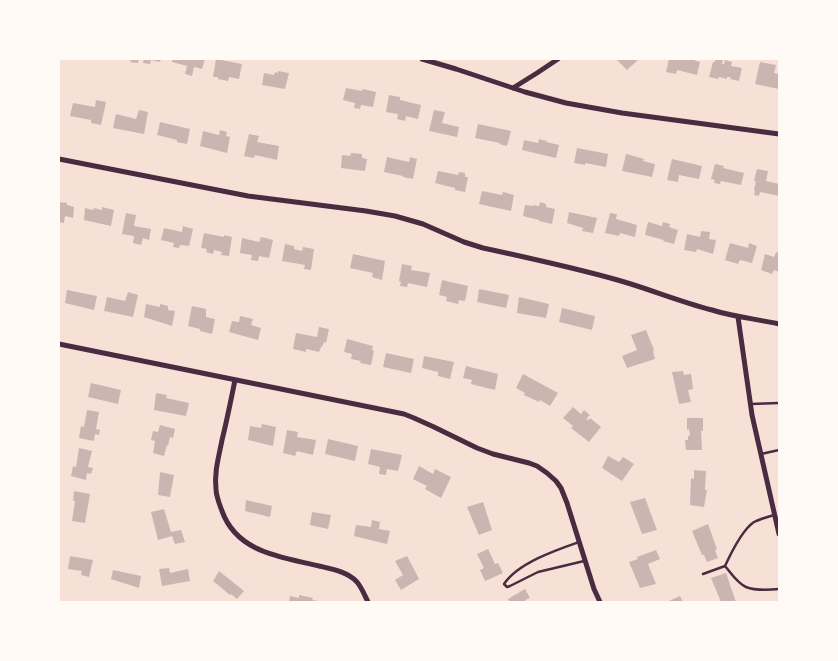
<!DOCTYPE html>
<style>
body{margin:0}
#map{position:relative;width:838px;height:661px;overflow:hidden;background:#f7e1d7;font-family:Karla,sans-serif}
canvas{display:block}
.frame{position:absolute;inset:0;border:60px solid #fffaf5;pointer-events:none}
</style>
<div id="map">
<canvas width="838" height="661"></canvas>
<div class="frame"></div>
</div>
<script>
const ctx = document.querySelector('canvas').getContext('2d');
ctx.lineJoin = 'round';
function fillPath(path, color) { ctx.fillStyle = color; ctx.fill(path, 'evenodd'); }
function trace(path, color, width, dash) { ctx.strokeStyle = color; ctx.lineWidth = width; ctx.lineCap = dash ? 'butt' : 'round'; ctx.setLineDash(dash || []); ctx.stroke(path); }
fillPath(new Path2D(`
 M131 59H139L138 63 130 62Z
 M144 59H161L160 62 151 60 150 64 143 63Z
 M173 59H205L202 69 194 67 192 76 185 74 187 66 172 62Z
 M216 59 242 64 239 79 229 77 228 81 218 79V77H213Z
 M616 59H639L627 70Z
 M669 59H690L700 62 697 75 677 70 676 74 666 72Z
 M715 59H723L722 64H724L725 60 732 62 731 66 742 68 739 81 730 79 731 77H727V79L719 77 718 79 709 77 713 62H715Z
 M760 62 776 65 774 73 779 74V89L755 84Z
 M278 71 289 73 285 89 262 85 264 73 274 75 275 72 278 73Z
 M346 88 362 91 363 89 376 92 373 107 361 105 360 109 354 108 355 103 343 100Z
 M389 95 400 97V100L421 105 418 119 406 116 405 121 397 119 398 114 386 112Z
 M96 100 106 102 101 125 91 123V120L70 116 73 103 95 107Z
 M139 110 148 112 144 134 113 128 116 114 136 119Z
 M434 110 445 112 442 123 459 127 457 137 429 131Z
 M160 122 190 129 187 144 177 142V140L157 135Z
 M478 124 511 131 507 146 499 144 500 143 475 138Z
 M220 130 227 132 226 136 230 137 227 153 200 146 203 131 219 135Z
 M249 134 259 136 257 142 279 146 277 160 255 155 254 158 244 156Z
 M539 139 547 141 546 142 559 145 556 158 522 150 524 140 538 143Z
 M577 148 608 154 606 167 585 163V165L574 163Z
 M351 153 362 154V158L367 159 365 171 341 168 342 155 350 156Z
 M626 154 644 159 643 161 655 164 652 177 622 171Z
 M387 157 409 162 410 157 417 159 413 179 403 177V176L384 172Z
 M672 159 702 166 699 179 679 175 678 182 667 180Z
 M715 164 724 166 723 168 744 173 741 185 721 181 720 184 714 183 715 180 711 179Z
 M757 169 768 171 766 181 779 184V196L760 192 759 196 754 195 755 191 754 190 756 181H754Z
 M438 171 458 175 459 172 465 173V177H468L465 192 455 190V188L435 183Z
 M482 191 502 195 503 192 514 195 511 211 479 204Z
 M59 202 67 203V205L74 207 73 218 65 216 64 223 59 222Z
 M540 202 546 204V207L555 209 552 224 539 221V220L523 216 525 205 533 206V205L539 206Z
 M102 207 114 210 111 226 84 220 85 208 93 210 94 208 102 210Z
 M569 212 597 218 593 233 582 231 583 228 567 223Z
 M126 213 136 215 134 226 151 229 149 240 143 238 141 245 133 243 134 236 122 234Z
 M610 213 617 214 616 219 637 225 635 237 620 233 619 236 605 233Z
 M648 222 662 226 663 222 670 224 669 227 678 230 674 244 663 241 664 240 645 235Z
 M183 226 193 229 189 246 180 245 179 248 173 247 174 243 161 240 164 228 182 232Z
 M701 231 710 232 709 239 716 240 713 254 697 249 696 252 684 250 687 234 700 237Z
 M204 233 224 237V235L232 237 229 256 221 255 222 252 214 250 213 254 206 252 207 249 201 248Z
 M261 237 273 240 269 258 259 256 258 261 251 260 252 255 240 253 242 238 259 242Z
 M730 243 748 248 749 243 757 246 752 263 740 260 738 264 725 260Z
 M285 244 294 246V249L302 251 303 247 314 249 311 270 304 269 305 265 282 261Z
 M776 252 779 253V272L774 270 772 274 761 270 765 254 774 257Z
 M353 254 385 261 382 280 372 277 373 273 350 268Z
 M402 264 412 266 411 270 430 273 427 287 408 283 407 287 400 286 401 282 399 281Z
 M442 280 468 286 465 301 459 300 458 304 446 301 447 297 439 295Z
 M479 289 509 295 506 308 477 302Z
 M67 290 97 296 94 310 65 303Z
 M128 292 138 295 133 317 104 311 107 297 125 301Z
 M519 297 549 304 546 318 517 313Z
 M146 304 160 307V304L168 306V310L175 311 172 326 144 317Z
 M192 306 206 309V317L215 319 212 334 200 331V329L188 326Z
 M562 308 595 316 592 330 559 322Z
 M240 316 253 319 251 325 261 328 258 340 229 332 232 321 239 322Z
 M319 327 329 329 326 343 324 342 322 347H321L319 352 306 349V352L293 349 296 333 317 337Z
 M646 330 654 350 653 351 655 359 627 368 622 356 637 350 631 335Z
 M347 339 373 346 372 350 374 351 371 365 360 363 361 361 351 359 352 354 344 352Z
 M386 353 414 359 411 373 383 367Z
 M424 356 454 362 450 379 438 376V372L422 368Z
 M466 366 498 374 495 390 471 384 472 380 463 378Z
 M683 371 684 375 691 374 693 389 688 390 691 402 679 404 672 372Z
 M523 374 558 393 550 406 540 400 539 402 524 395 525 393 516 388Z
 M91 383 121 390 118 404 88 397Z
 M156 393 167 395 166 398 189 403 186 416 154 410Z
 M573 407 581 414 584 410 590 415 586 419 589 420 590 418 601 427 589 442 571 428 573 426 563 418Z
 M87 410 99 412 96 429 100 430 99 435 95 434 94 441 79 438 81 426 84 427Z
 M687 418H703V431H701L702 450H686L685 440H688V436H690L689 429 687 430Z
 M262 424 276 427 273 446 248 440 250 426 261 428Z
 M160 425 175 429 173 438 170 437 168 446 167 445 164 456 153 453 155 441 151 440 153 431 158 432Z
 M287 430 298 432 297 437 316 440 313 455 297 451 295 456 283 453Z
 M328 439 358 446 355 461 325 454Z
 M79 448 92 451 88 467 93 468 91 474 87 473 86 480 71 476 73 466 76 467Z
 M371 449 402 455 398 471 387 469 386 475 379 474 380 467 368 464Z
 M608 456 619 462 623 457 634 464 622 481 602 468Z
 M419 466 433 474 435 469 451 477 441 498 425 489 427 486 413 479Z
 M694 470 706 471 705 490H707L704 507 690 505 691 478 694 479Z
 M160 472 174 475 170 497 158 495Z
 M74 491 90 494 85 523 72 521 75 501H73Z
 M645 498 657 530 642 534 630 502Z
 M246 500 272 506 270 517 245 511Z
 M483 502 492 530 479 535 467 507Z
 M164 509 171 532 181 530 185 542 175 544 172 536 158 540 151 512Z
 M312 512 331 515 328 529 310 525Z
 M372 520 380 522 379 529 390 531 387 544 354 536 356 525 371 527Z
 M708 524 717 549 715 550 718 558 707 562 704 555H702L692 531Z
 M488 549 495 564 498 563 503 573 485 581 480 570 484 568 477 554Z
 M656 550 660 559 648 564 656 584 640 588 629 562 638 559 637 557Z
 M70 556 93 560 89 577 81 575 82 571 68 569Z
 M407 556 419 579 401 590 395 580 403 575 395 561Z
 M169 568 170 573 188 569 190 581 162 586 159 569Z
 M113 570 141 576 139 588 111 579Z
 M219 571 244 591 237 599 231 594 230 595 213 581Z
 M726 573 736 602H721L711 578Z
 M525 589 530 598 525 600 526 602H510L508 599Z
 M299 595 313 598 312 600 318 601V602H289L290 596 299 598Z
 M680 596 683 602H667Z`), '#ccb4b1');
trace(new Path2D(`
 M751 404 779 403
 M761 454 779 450
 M579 542C556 550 518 563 504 584L507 587 510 586 538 572 584 561
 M725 566C731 553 742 530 754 522 760 519 767 517 774 515
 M703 574 725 566C731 573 737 583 746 587 756 591 769 590 779 589`), '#4a2c40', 2.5);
trace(new Path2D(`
 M422 59 456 69 525 92 566 103 622 113 779 134
 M513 88 537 73 558 59
 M59 159 248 196 366 211 395 216 423 224 464 242 483 248C529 258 576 268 621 281 652 290 681 302 712 310 734 317 757 319 779 324
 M738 317 752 415 779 534
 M59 344 404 414 414 418 434 427 477 448 493 454 529 463 537 466 547 473 556 481 561 488 567 503 594 589 600 602
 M235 380C231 400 227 420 222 440 219 456 214 472 216 489 216 496 219 503 222 511 237 553 282 557 319 566 332 569 348 572 357 582 362 588 365 596 368 602`), '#4a2c40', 5);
</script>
